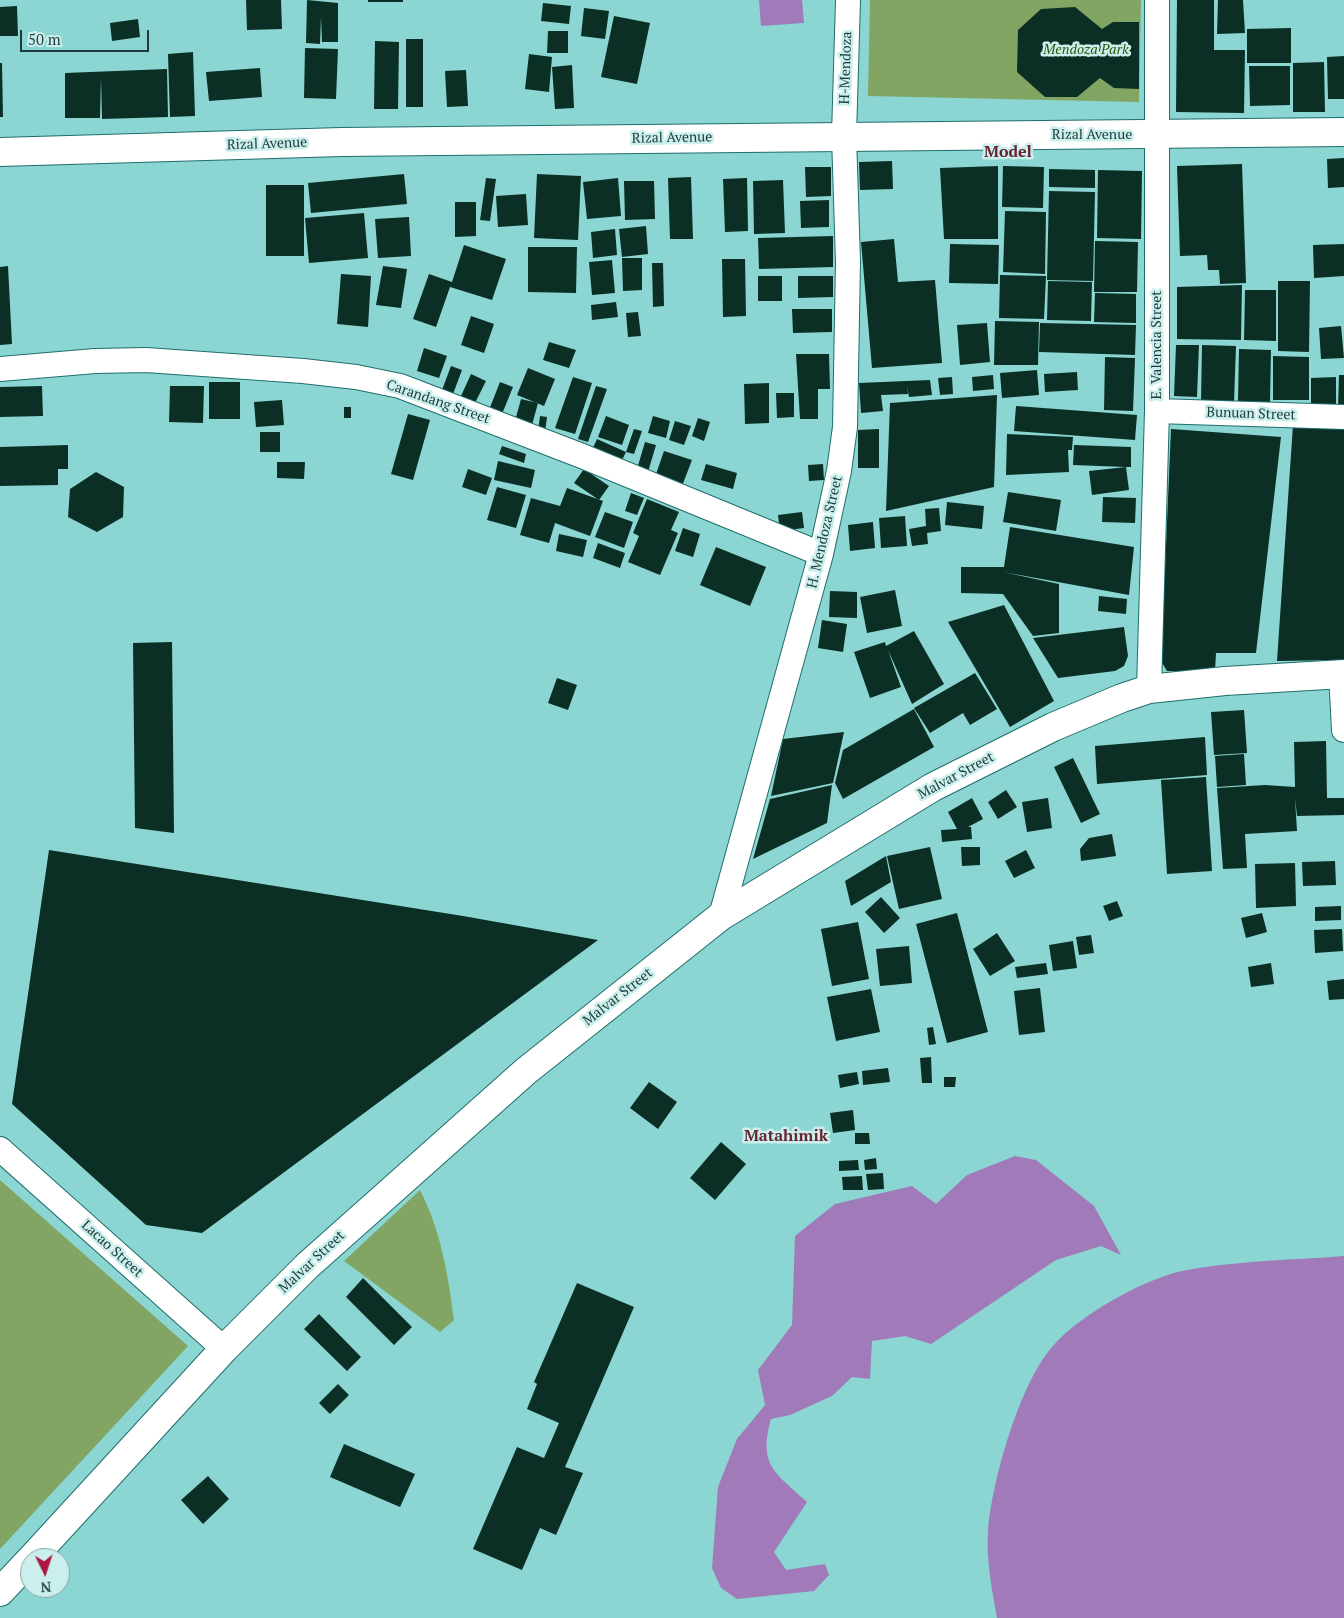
<!DOCTYPE html>
<style>
body{margin:0}
#map{position:relative;width:1344px;height:1618px;overflow:hidden;background:#8bd5d2;font-family:"PT Serif",serif}
canvas{display:block}
.north{position:absolute;left:20px;top:1548px;width:50px;height:50px;box-sizing:border-box;background:#cbefec;border:1px solid #85a7a5;border-radius:50%;rotate:176deg;font-size:14px;font-weight:700;line-height:20px;text-align:center;color:#1d3b3a}
.north::after{content:'';display:block;margin:auto;width:18px;height:22px;background:#ab1743;clip-path:polygon(50% 0,100% 100%,50% 72%,0 100%)}
.scale{position:absolute;left:20px;top:30px;width:129px;height:22px;box-sizing:border-box;border:2px solid #1d3b3a;border-top:0;padding-left:6px;font-size:15px;line-height:18px;white-space:nowrap;color:#1d3b3a;-webkit-text-stroke:4px #cbefec;paint-order:stroke}
</style>
<div id="map">
<canvas width="1344" height="1618"></canvas>
<div class="north">N</div>
<div class="scale">50 m</div>
</div>
<script>
const ctx = document.querySelector('canvas').getContext('2d');
ctx.lineJoin = 'round';
function fillPath(path, color) { ctx.fillStyle = color; ctx.fill(path, 'evenodd'); }
function trace(path, color, width, dash) { ctx.strokeStyle = color; ctx.lineWidth = width; ctx.lineCap = dash ? 'butt' : 'round'; ctx.setLineDash(dash || []); ctx.stroke(path); }
function label(font, color, halo, rows, align = 'center') {
  ctx.font = font + ' "PT Serif",serif'; ctx.lineWidth = 5; ctx.setLineDash([]); ctx.textBaseline = 'middle'; ctx.strokeStyle = halo; ctx.fillStyle = color; for (const [text, x, y, turn = 0] of rows) {
    ctx.save(); ctx.translate(x, y); ctx.rotate((+turn || 0) * Math.PI / 180); ctx.textAlign = isNaN(turn) ? turn : align; if (halo) ctx.strokeText(text, 0, 0); ctx.fillText(text, 0, 0); ctx.restore();
  }
}
fillPath(new Path2D(`
 M870 0H1141L1139 102 868 96Z
 M0 1180 188 1346 0 1549Z
 M420 1190C441 1231 448 1274 454 1320L440 1332 344 1261Z`), '#82a564');
fillPath(new Path2D(`
 M759 0H802L804 23 761 26Z
 M1015 1156 1036 1160 1094 1206 1121 1255 1101 1246 1056 1260 931 1344 905 1336 872 1341 870 1379 852 1377 832 1396 790 1415 771 1419C758 1466 775 1472 807 1502L774 1552 786 1570 825 1564 829 1575 814 1591 737 1599 721 1588 712 1568 718 1487 737 1439 765 1405 758 1370 792 1325 795 1236 835 1204 912 1186 936 1204 967 1175Z
 M1344 1256V1618H997C992 1590 986 1559 988 1531 992 1481 1019 1385 1052 1347 1078 1316 1142 1280 1182 1271 1231 1261 1293 1260 1344 1256Z`), '#a07ab9');
fillPath(new Path2D(`
 M246 0H281L282 29 247 30Z
 M307 0 338 3V42H322L321 17 320 44 306 43Z
 M368 0H403V2H368Z
 M1177 0H1214V50H1245L1244 113 1176 112Z
 M1218 0H1243L1245 33 1217 34Z
 M543 3 571 6 569 24 541 21Z
 M17 6 18 36H0V7Z
 M1075 7 1102 29 1113 22H1139V89L1114 88 1100 78 1077 97H1045L1017 72 1018 30 1041 9Z
 M584 8 609 11 605 39 581 36Z
 M614 16 650 23 637 84 601 77Z
 M138 19 140 37 112 41 110 23Z
 M1291 28V63H1247V29Z
 M548 31H568V53H547Z
 M406 39H423V107H406Z
 M375 41 399 42 398 109H374Z
 M305 48 338 49 336 99 304 98Z
 M193 52 195 116 170 117 168 54Z
 M529 54 552 57 549 92 525 89Z
 M1344 56V99H1328L1327 57Z
 M1324 62 1325 112H1293V63Z
 M0 63H2L3 117H0Z
 M572 65 574 108 555 109 552 67Z
 M1249 66H1290V105L1250 106Z
 M260 68 262 97 209 101 206 72Z
 M167 69 168 117 102 119 101 77 100 118H65V73Z
 M466 70 468 106 447 107 445 71Z
 M1344 158V187L1328 188 1327 159Z
 M892 161 893 189 860 190 859 162Z
 M1242 164 1246 283 1220 284 1219 270H1208L1207 255 1180 256 1177 166Z
 M998 166V239H944L940 168Z
 M1003 166 1044 167 1043 208 1002 207Z
 M805 167H831V196L806 197Z
 M1049 169 1095 170V188L1049 187Z
 M1098 170 1142 171 1141 239 1097 238Z
 M404 174 407 204 311 213 308 183Z
 M537 174 581 176 578 240 534 238Z
 M691 177 693 239H670L668 178Z
 M486 178 496 179 490 221 480 220Z
 M618 178 621 216 587 219 583 182Z
 M747 178 748 231 725 232 723 179Z
 M783 180 785 233 754 234 753 181Z
 M624 181H654L655 219 625 220Z
 M266 185H304V256H266Z
 M1049 191 1095 192 1093 281 1047 280Z
 M526 194 528 225 498 227 496 196Z
 M829 200V227L801 228 800 201Z
 M455 202H476V236L455 237Z
 M1005 211 1046 212 1045 274 1003 272Z
 M364 213 368 258 309 263 305 218Z
 M409 217 411 256 378 258 375 219Z
 M646 226 648 254 622 257 619 229Z
 M615 229 617 255 593 258 591 232Z
 M833 236V267L759 269 758 238Z
 M894 239 898 282 935 280 942 363 872 368 861 242Z
 M1095 241 1138 242 1137 292H1094Z
 M950 244 999 245 998 284 949 283Z
 M1344 244V276L1314 278 1313 245Z
 M464 245 506 259 492 300 450 287 436 327 413 319 429 274 452 282Z
 M528 247H577L576 293 528 292Z
 M622 258H642V290L623 291Z
 M722 259H745L746 316 723 317Z
 M612 260 615 293 592 295 589 262Z
 M652 263H663L664 306 653 307Z
 M8 266 12 344 0 345V267Z
 M383 266 407 269 401 308 376 305Z
 M341 274 371 276 368 327 337 324Z
 M1000 275 1046 276 1044 319 999 318Z
 M758 276H782V301H758Z
 M798 276H833V297L798 298Z
 M1048 281 1092 282 1091 321 1047 320Z
 M1278 281H1310L1309 352 1278 351Z
 M1242 285 1241 340 1177 339V287Z
 M1245 290H1276V341L1244 340Z
 M1095 293 1136 294V323L1094 322Z
 M616 302 618 317 592 320 591 305Z
 M792 309H832V332L793 333Z
 M638 312 641 336 628 337 626 313Z
 M471 316 494 324 484 353 461 345Z
 M995 321 1039 322 1038 365H994Z
 M987 323 990 362 960 365 957 325Z
 M1040 323 1136 325 1135 355 1039 352Z
 M1341 326 1344 358 1321 359 1319 328Z
 M549 342 576 350 569 368 543 360Z
 M1176 345H1199L1197 397 1174 396Z
 M1202 345 1236 346 1234 402 1201 401Z
 M424 348 447 356 439 378 417 371Z
 M1239 349 1271 350 1270 402 1238 401Z
 M796 354H829L830 389H818V419H800Z
 M1273 356 1309 357V400H1273Z
 M1105 357 1135 358 1133 411 1104 410Z
 M451 366 462 370 453 394 442 390Z
 M528 368 555 379 544 406 517 395Z
 M1037 370 1039 395 1002 398 1000 373Z
 M1077 372 1078 390 1045 392 1044 374Z
 M471 374 486 381 475 403 461 396Z
 M993 375 994 389 973 391 972 377Z
 M1339 375H1344V409H1338Z
 M573 377 592 383 575 434 555 428Z
 M952 377 953 394 940 395 938 378Z
 M1336 377V406H1311V378Z
 M930 380 932 395 909 397 907 386 908 394 881 395 883 411 861 413 859 383Z
 M209 382H240V419H209Z
 M500 382 513 387 502 414 489 410Z
 M769 383V423L745 424 744 384Z
 M42 386 43 416 0 417V387Z
 M170 386H204L203 423 169 422Z
 M596 386 607 389 588 442 578 439Z
 M776 393H794V417L777 418Z
 M997 395 994 487 886 511 890 403Z
 M521 399 538 403 532 425 515 421Z
 M282 400 284 425 256 427 254 402Z
 M1016 406 1137 415 1135 440 1014 431Z
 M344 407H351V418H344Z
 M408 414 430 420 413 480 391 474Z
 M540 416 547 417 545 432 538 431Z
 M606 416 629 425 622 445 598 437Z
 M653 416 670 421 666 438 648 433Z
 M698 418 710 422 704 441 692 436Z
 M675 421 691 426 684 445 669 440Z
 M1293 425 1344 427V660L1277 661Z
 M634 429 642 431 634 454 626 452 621 462 592 450 597 439 626 452Z
 M879 429V468H858V430Z
 M1171 429 1281 437 1256 653H1216L1215 671H1167L1161 661Z
 M260 432H280V452H260Z
 M1007 434 1073 437 1072 450H1068L1069 472 1006 475Z
 M645 442 656 445 648 472 637 469Z
 M68 445V469H58V485L0 486V447Z
 M1074 445 1131 447V467H1126L1129 490 1092 495 1089 471 1126 467 1073 465Z
 M502 446 526 454 524 463 499 454Z
 M664 451 692 460 682 486 655 477Z
 M498 461 535 470 531 488 494 480Z
 M277 462H305L304 479 277 478Z
 M706 464 737 473 733 489 701 480Z
 M823 464 824 480 809 481 808 465Z
 M468 469 492 478 486 495 462 487Z
 M584 469 609 486 599 500 574 483Z
 M96 472 124 487 123 517 97 532 68 517 70 489Z
 M497 487 526 495 516 528 487 520Z
 M567 488 603 501 590 536 555 523 549 543 520 535 531 498 560 506Z
 M1008 492 1061 500 1056 531 1003 522Z
 M631 493 644 498 637 515 625 511Z
 M1103 497 1136 498 1135 523 1102 522Z
 M647 499 679 512 671 530 678 533 660 575 628 562 639 536 633 533Z
 M947 502 984 506 982 529 945 525Z
 M939 508 941 531 927 533 928 544 912 546 909 529 926 526 925 509Z
 M605 512 633 522 624 548 595 537Z
 M802 512 804 528 780 531 778 515Z
 M905 516 907 546 881 548 879 518Z
 M873 522 875 548 850 551 848 525Z
 M1010 527 1134 547 1129 595 1003 572 1059 584V633L1033 636 1003 594 961 593V567H1004Z
 M683 528 700 534 693 557 675 551Z
 M559 534 587 540 583 557 556 551Z
 M598 543 625 553 620 568 593 558Z
 M716 547 766 567 750 606 700 585Z
 M895 590 902 626 867 633 860 597Z
 M830 591 857 592V618L829 617Z
 M1099 596 1127 599 1126 614 1098 611Z
 M1004 605 1054 701 1010 727 948 622Z
 M822 620 847 624 843 652 818 648Z
 M1124 627 1128 656 1124 666 1115 671 1058 678 1033 638Z
 M914 631 944 684 912 704 888 650 901 687 870 698 854 652 885 642 886 646Z
 M172 642 174 833 135 828 133 643Z
 M975 673 997 709 970 725 963 713 930 733 914 708Z
 M557 678 577 685 568 710 548 703Z
 M914 709 934 747 843 799 835 783 843 750Z
 M1244 710 1247 753 1214 755 1211 712Z
 M844 732 833 783 771 796 783 739Z
 M1205 737 1207 775 1097 784 1095 746Z
 M1326 741 1327 798H1344V815L1297 816 1295 798 1297 831 1245 834 1247 868 1223 869 1217 788 1265 785 1295 787 1294 742Z
 M1244 754 1246 785 1217 787 1215 756Z
 M1073 758 1100 814 1081 823 1054 767Z
 M1206 777 1212 871 1167 874 1161 780Z
 M832 785 827 823 753 859 770 799Z
 M1006 790 1017 807 998 819 988 802Z
 M972 798 983 819 968 827H971L972 839 942 842 941 830 957 829 948 812Z
 M1048 798 1052 828 1027 832 1022 802Z
 M1112 834 1116 856 1081 861 1080 849 1089 838Z
 M930 847 942 899 899 909 887 856Z
 M961 847H980V865L962 866Z
 M49 850 463 916 598 940 202 1233 146 1225 12 1104Z
 M1026 850 1035 868 1014 878 1005 861Z
 M886 856 891 882 851 906 845 881Z
 M1335 861 1336 885 1303 886 1302 862Z
 M1295 863 1296 906 1256 908 1255 864Z
 M881 897 900 918 884 933 865 912Z
 M1117 901 1123 916 1109 921 1103 906Z
 M1341 906V920L1315 921V907Z
 M957 913 988 1032 947 1043 916 924Z
 M1262 913 1267 932 1246 938 1241 918Z
 M858 922 869 979 832 986 821 929Z
 M1342 929 1343 951 1315 953 1314 930Z
 M997 933 1015 961 990 976 973 949Z
 M1091 935 1094 953 1079 955 1076 937Z
 M1073 941 1077 968 1053 971 1049 945Z
 M909 946 912 983 880 986 876 949Z
 M1046 963 1048 974 1017 978 1015 967Z
 M1271 963 1274 984 1251 987 1248 967Z
 M1344 979V999L1329 1000 1327 981Z
 M1040 988 1045 1032 1019 1035 1014 991Z
 M871 989 880 1032 836 1041 827 997Z
 M933 1027 936 1044 929 1045 927 1028Z
 M931 1057 932 1083H922L920 1058Z
 M888 1068 890 1082 863 1085 862 1071Z
 M857 1072 859 1084 840 1088 838 1075Z
 M944 1077H956L955 1087H944Z
 M649 1082 677 1102 658 1129 630 1108Z
 M853 1110 855 1130 833 1133 830 1113Z
 M855 1133H869L870 1144H855Z
 M721 1142 746 1164 715 1200 690 1178Z
 M876 1158 877 1169 865 1170 864 1160Z
 M858 1160 859 1170 839 1171V1161Z
 M883 1173 884 1189 868 1190 866 1174Z
 M862 1176 863 1190H843L842 1177Z
 M363 1278 412 1327 394 1345 346 1297Z
 M577 1283 634 1307 565 1467 583 1473 556 1535 540 1528 522 1570 473 1549 517 1447 544 1458 559 1423 527 1409 537 1384 534 1382Z
 M319 1314 361 1357 347 1371 304 1329Z
 M338 1384 349 1395 330 1414 319 1403Z
 M344 1444 415 1474 400 1507 330 1477Z
 M208 1476 229 1499 203 1524 181 1500Z`), '#0b2f25');
const minor = new Path2D(`
 M0 369 95 361 146 360 303 371 356 377 400 386 582 456 821 554
 M1157 411 1344 417
 M1341 674 1344 730
 M1149 689 1157 411V0
 M721 916 821 554 839 471 845 427 848 262 844 136 848 0
 M0 1149 224 1349`);
const major = new Path2D(`
 M0 152 342 142 1344 132
 M32 1558 224 1349 307 1266 526 1071 721 916 933 787 1053 727 1122 698 1149 689 1225 681 1344 674
 M0 1592 30 1560`);
trace(minor, '#1f6e6b', 26);
trace(major, '#1f6e6b', 30);
trace(minor, '#fff', 24);
trace(major, '#fff', 28);
label('italic 14px', '#33530a', '#cbefec', [
 ["Mendoza Park",1086,50]
]);
label('14px', '#1d3b3a', '#cbefec', [
 ["H-Mendoza",846,68,-88],
 ["Rizal Avenue",1092,135],
 ["Rizal Avenue",672,138,-1],
 ["Rizal Avenue",267,144,-2],
 ["E. Valencia Street",1157,345,-90],
 ["Carandang Street",438,402,19],
 ["Bunuan Street",1251,414,2],
 ["H. Mendoza Street",825,532,-77],
 ["Malvar Street",956,776,-28],
 ["Malvar Street",618,997,-38],
 ["Lacao Street",112,1249,42],
 ["Malvar Street",312,1262,-43]
]);
label('bold 16px', '#682230', '#cbefec', [
 ["Model",1008,152],
 ["Matahimik",786,1136]
]);
</script>
